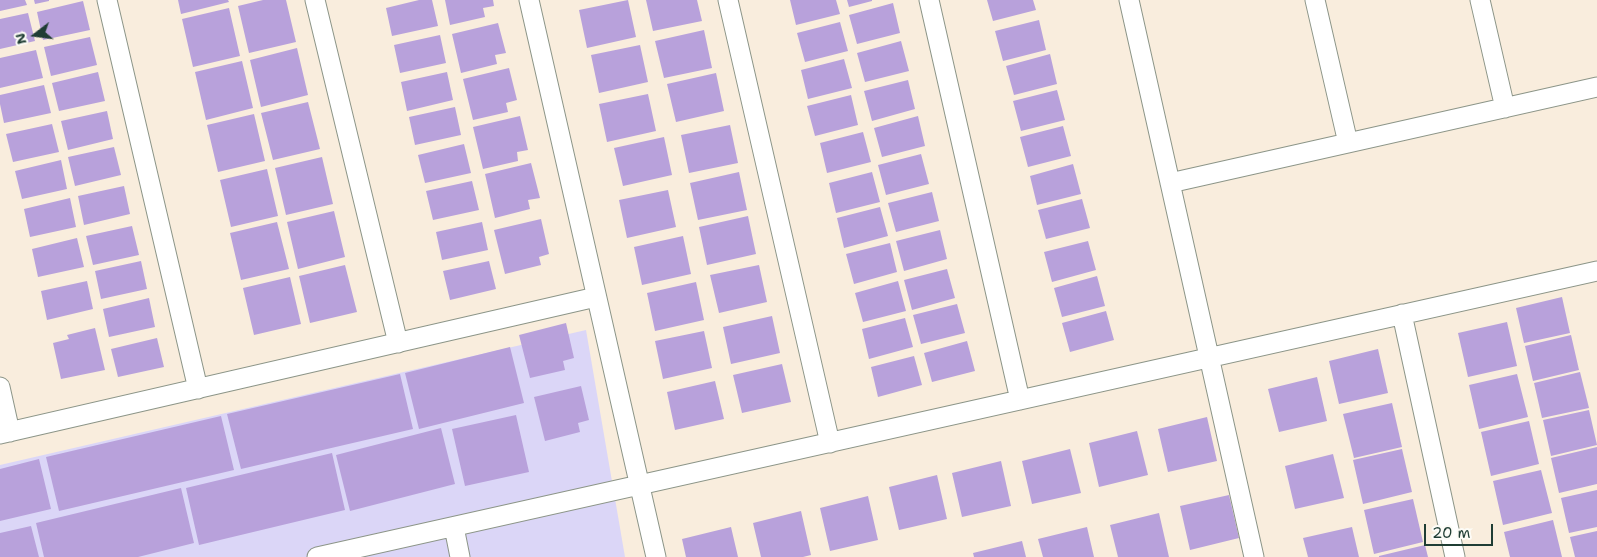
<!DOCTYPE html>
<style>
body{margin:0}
#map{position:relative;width:1597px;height:557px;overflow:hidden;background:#f9eddd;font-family:"Shantell Sans",sans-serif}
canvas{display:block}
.north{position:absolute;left:10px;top:10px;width:50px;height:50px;-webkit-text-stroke:4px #fdfcf7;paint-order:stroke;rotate:255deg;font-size:14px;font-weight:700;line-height:20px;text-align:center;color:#1f3d34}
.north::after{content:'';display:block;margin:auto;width:18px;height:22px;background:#1f3d34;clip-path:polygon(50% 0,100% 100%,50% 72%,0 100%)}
.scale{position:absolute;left:1424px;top:524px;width:69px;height:22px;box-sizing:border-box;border:2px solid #1f3d34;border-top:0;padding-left:6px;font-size:15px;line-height:18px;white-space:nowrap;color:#1f3d34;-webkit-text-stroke:4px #fdfcf7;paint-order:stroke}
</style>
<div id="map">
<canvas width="1597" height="557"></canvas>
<div class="north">N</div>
<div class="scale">20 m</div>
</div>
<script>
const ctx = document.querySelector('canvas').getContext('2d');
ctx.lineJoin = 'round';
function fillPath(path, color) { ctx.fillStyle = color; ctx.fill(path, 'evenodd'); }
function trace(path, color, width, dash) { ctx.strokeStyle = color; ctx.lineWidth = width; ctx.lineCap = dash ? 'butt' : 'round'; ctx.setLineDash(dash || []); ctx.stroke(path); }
fillPath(new Path2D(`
 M586 330 625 557H0V465Z`), '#dbd6f7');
fillPath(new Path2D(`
 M0 0H25L27 5 0 11Z
 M34 0H49V1L35 4Z
 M178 0H228L229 2 181 14Z
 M263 0H286L296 42 249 53 238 6Z
 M419 0H432L438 26 392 36 386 8Z
 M445 0H493L494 6 483 8 485 17 450 25Z
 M628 0 636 37 587 48 579 10Z
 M646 0H697L702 21 653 31Z
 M790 0H836L840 14 796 25Z
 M847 0H872V1L849 7Z
 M987 0H1033L1036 10 993 21Z
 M83 1 90 30 43 40 37 12Z
 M893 3 900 33 857 44 849 15Z
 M229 8 240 56 193 67 182 19Z
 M28 13 35 41 0 49V19Z
 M1039 20 1046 50 1003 61 995 31Z
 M840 22 848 51 805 62 797 33Z
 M498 23 506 53 495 55 497 64 461 73 452 34Z
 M704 30 712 68 664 78 655 41Z
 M440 35 446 63 400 73 394 45Z
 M90 37 97 65 51 76 44 47Z
 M901 41 909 71 865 82 857 53Z
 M640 45 648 82 599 93 591 55Z
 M297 48 308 95 261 107 250 60Z
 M36 50 43 78 0 88V58Z
 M1050 54 1057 84 1014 95 1006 66Z
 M844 59 852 88 808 99 801 70Z
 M242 61 253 108 206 120 195 72Z
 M509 68 517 100 506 103 508 112 473 120 463 79Z
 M98 72 105 101 59 111 52 83Z
 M447 72 453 100 407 111 401 82Z
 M716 73 724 111 676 122 667 84Z
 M908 80 915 109 872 121 864 91Z
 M44 85 51 113 4 123 0 104V95Z
 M1057 90 1065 120 1021 131 1013 101Z
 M648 94 656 131 607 142 599 104Z
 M851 95 858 125 815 136 807 106Z
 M308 102 320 149 273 160 261 113Z
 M455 107 461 135 415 145 409 117Z
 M107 111 113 139 68 150 61 121Z
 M254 114 265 161 218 172 207 125Z
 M520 116 528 150 517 152 518 161 483 169 473 127Z
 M918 116 925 146 882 157 874 128Z
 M52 124 59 152 13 162 6 134Z
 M730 125 738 163 689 173 681 135Z
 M1063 126 1071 156 1028 167 1020 137Z
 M863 132 871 162 827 173 820 143Z
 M664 137 672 175 623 186 614 148Z
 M464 144 471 173 425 183 418 155Z
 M114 147 121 175 75 186 68 157Z
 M921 154 929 184 886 195 878 165Z
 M322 157 333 204 286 215 275 168Z
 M61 160 67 189 22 199 15 171Z
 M531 163 540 198 528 200 530 209 495 218 485 174Z
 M1073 164 1081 194 1037 205 1030 176Z
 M267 169 278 216 231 227 220 180Z
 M739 172 747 210 698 220 690 183Z
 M872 172 880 202 836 213 829 183Z
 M472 181 479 210 433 220 426 191Z
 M124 186 130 214 84 225 78 196Z
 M668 190 676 227 627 238 619 200Z
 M932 192 939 221 896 232 888 203Z
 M70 198 76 227 30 237 24 209Z
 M1082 199 1090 228 1046 239 1038 210Z
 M880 207 888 236 844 248 837 218Z
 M334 211 345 257 298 269 287 222Z
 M748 216 756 254 707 265 699 227Z
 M541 219 549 254 539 257 541 265 505 274 494 230Z
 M277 222 289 269 241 280 230 233Z
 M482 222 488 250 442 260 436 232Z
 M132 226 139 255 93 265 86 236Z
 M940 230 947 259 904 271 896 241Z
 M683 236 691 274 642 285 634 247Z
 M77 238 84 267 38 277 32 249Z
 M1088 241 1096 270 1052 282 1044 252Z
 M890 243 897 272 854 284 846 254Z
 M141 261 147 289 101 299 95 271Z
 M489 261 496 289 450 300 443 271Z
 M345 265 357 312 310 323 299 276Z
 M759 265 767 302 719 313 710 275Z
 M947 269 955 298 912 310 904 280Z
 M1097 276 1105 306 1062 317 1054 288Z
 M290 277 301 324 254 335 243 288Z
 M87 281 93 309 47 320 41 291Z
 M898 281 906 311 863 322 855 293Z
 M696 282 704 320 655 331 647 293Z
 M1562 297 1570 333 1524 343 1516 308Z
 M149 298 155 327 109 337 103 309Z
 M957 304 965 333 921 344 913 315Z
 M1106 311 1114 340 1070 352 1062 323Z
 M772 316 780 353 731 364 723 327Z
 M905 318 913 347 869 359 862 329Z
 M1507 322 1517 366 1468 377 1458 333Z
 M566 323 574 358 563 361 565 370 530 378 519 335Z
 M95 328 105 370 61 379 53 343 69 339 67 335Z
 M704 331 712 368 663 379 655 341Z
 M1571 335 1579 370 1533 381 1525 346Z
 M157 338 164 367 118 377 111 349Z
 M967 341 975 371 932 382 924 353Z
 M510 347 524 403 419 429 405 373Z
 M1378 349 1388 393 1339 404 1329 361Z
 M914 356 922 385 878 397 871 367Z
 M782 364 791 402 742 413 733 375Z
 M1580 372 1589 408 1542 418 1534 383Z
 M400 374 413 429 241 469 227 414Z
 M1517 374 1528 417 1479 429 1469 385Z
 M1317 377 1327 421 1279 432 1268 389Z
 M715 381 724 419 675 430 667 392Z
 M581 386 589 420 578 423 580 432 545 441 534 397Z
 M1392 403 1402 447 1354 458 1343 414Z
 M1589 410 1597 445 1551 456 1543 420Z
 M516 415 529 472 465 486 452 429Z
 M221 416 234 470 59 511 46 457Z
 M1207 417 1217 461 1168 472 1158 429Z
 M1529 421 1539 464 1491 476 1481 432Z
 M441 428 455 484 350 511 336 455Z
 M1137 431 1148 475 1099 487 1089 443Z
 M1597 447V484L1559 493 1551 458Z
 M1070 449 1081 493 1032 504 1022 461Z
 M1402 449 1412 492 1363 504 1353 460Z
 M332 453 345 510 199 545 186 488Z
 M1333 454 1344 498 1295 509 1285 466Z
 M39 459 51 509 0 521V469Z
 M1001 461 1011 506 962 517 952 473Z
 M1541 470 1552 513 1503 525 1493 481Z
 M937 475 947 519 899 530 889 487Z
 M181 488 194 543 138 557H44L36 523Z
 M1597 490V527L1569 533 1561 498Z
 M1229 495 1239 538 1190 550 1180 506Z
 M868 496 878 540 830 551 820 508Z
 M1413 499 1423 542 1374 554 1364 510Z
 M801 511 811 555 803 557H761L753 523Z
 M1159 513 1169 557H1118L1110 525Z
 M1553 520 1562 557H1510L1504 532Z
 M31 526 39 557H0V533Z
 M731 527 738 557H686L682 539Z
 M1087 527 1094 557H1043L1038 539Z
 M1352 527 1359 557H1308L1303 538Z
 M1597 531V557H1575L1570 537Z
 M1022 541 1026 557H974L973 553Z
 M1425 545 1428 557H1379V556Z`), '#b8a1db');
const street = new Path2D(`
 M107 0 198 389
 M315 0 398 343
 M529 0 656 557
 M728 0 830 443
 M929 0 1020 400
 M1129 0 1254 557
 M1315 0 1348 143
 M1480 0 1505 108
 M1170 183 1597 87
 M1402 314 1455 557
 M0 387 10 432
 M0 434 596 297
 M454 527 460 557
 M317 557 1597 271`);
trace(street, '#8c9588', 21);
trace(street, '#fff', 19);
</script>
